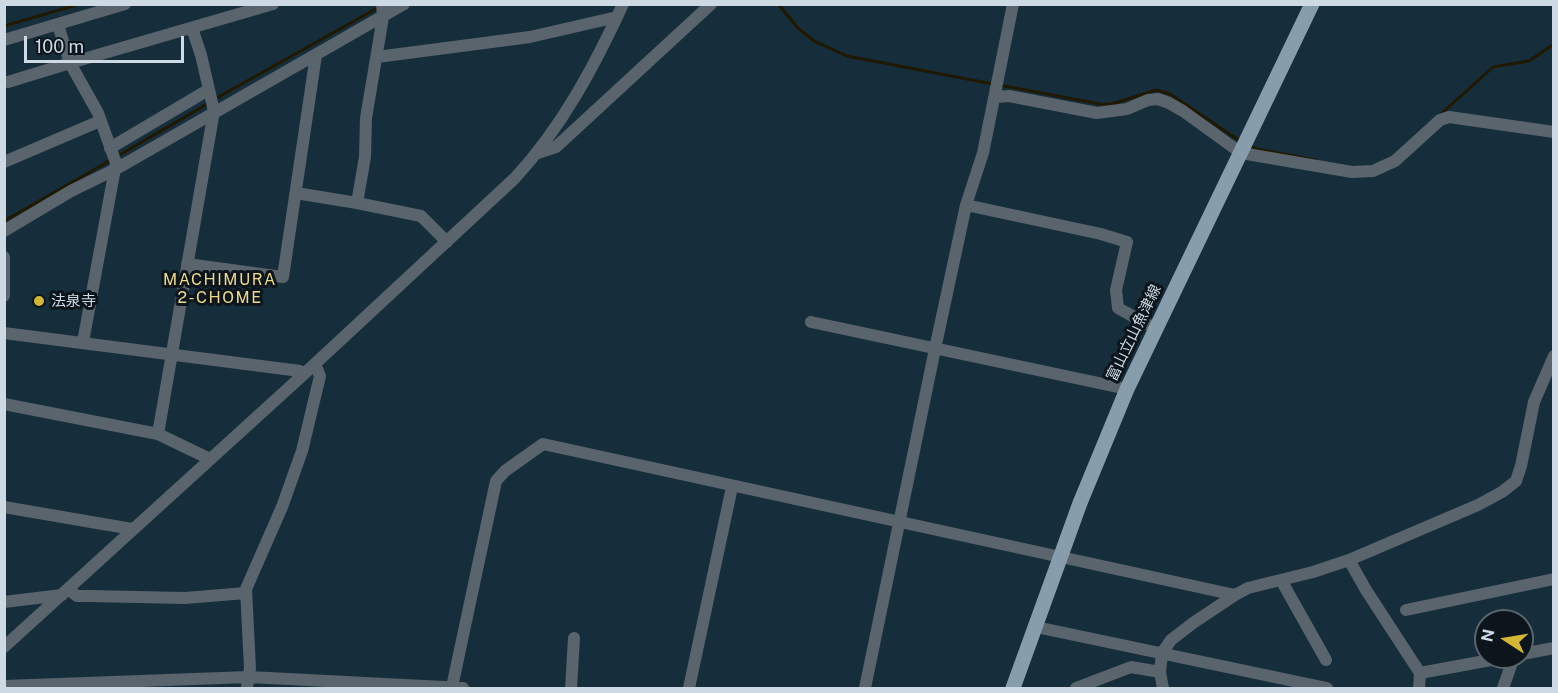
<!DOCTYPE html>
<meta charset="utf-8">
<style>
body{margin:0}
#map{position:relative;width:1558px;height:693px;overflow:hidden;background:#162e3c;font-family:"Public Sans",sans-serif}
canvas{display:block}
.frame{position:absolute;inset:0;border:6px solid #cddae4;pointer-events:none}
.north{position:absolute;left:1474px;top:609px;width:60px;height:60px;box-sizing:border-box;background:#0b151b;border:2px solid #59646b;border-radius:50%;rotate:282deg;font-size:16px;font-weight:700;line-height:24px;text-align:center;color:#cddae4}
.north::after{content:'';display:block;margin:auto;width:21px;height:27px;background:#d4b635;clip-path:polygon(50% 0,100% 100%,50% 72%,0 100%)}
.scale{position:absolute;left:24px;top:36px;width:160px;height:27px;box-sizing:border-box;border:3px solid #cddae4;border-top:0;padding-left:8px;font-size:18px;line-height:21px;white-space:nowrap;color:#cddae4;-webkit-text-stroke:4px #0b151b;paint-order:stroke}
</style>
<div id="map">
<canvas width="1558" height="693"></canvas>
<div class="frame"></div>
<div class="north">N</div>
<div class="scale">100 m</div>
</div>
<script>
const ctx = document.querySelector('canvas').getContext('2d');
ctx.lineJoin = 'round';
function trace(path, color, width, dash) { ctx.strokeStyle = color; ctx.lineWidth = width; ctx.lineCap = dash ? 'butt' : 'round'; ctx.setLineDash(dash || []); ctx.stroke(path); }
function label(font, color, halo, rows, align = 'center') {
  ctx.font = font + ' "Public Sans","Noto Sans JP",sans-serif'; ctx.lineWidth = 6; ctx.setLineDash([]); ctx.textBaseline = 'middle'; ctx.strokeStyle = halo; ctx.fillStyle = color; for (const [text, x, y, turn = 0] of rows) {
    ctx.save(); ctx.translate(x, y); ctx.rotate((+turn || 0) * Math.PI / 180); ctx.textAlign = isNaN(turn) ? turn : align; if (halo) ctx.strokeText(text, 0, 0); ctx.fillText(text, 0, 0); ctx.restore();
  }
}
trace(new Path2D(`
 M778 4 798 28 814 41 847 56 993 84
 M4 26 80 4
 M999 85 1100 104H1112L1156 90 1170 94 1240 141
 M215 99 379 7
 M1441 114 1493 67 1529 61 1554 44
 M1249 145 1257 149 1315 160
 M116 157 209 103
 M4 221 111 160`), '#201800', 3);
trace(new Path2D(`
 M4 40 125 4
 M377 57 530 37 617 17
 M8 82 70 63 58 25
 M996 97 1009 96 1097 113 1127 109 1148 100 1158 99 1169 103 1183 111 1241 153 1352 172 1373 171 1395 161 1440 120 1449 117 1554 132
 M110 148 208 90
 M538 153 556 147 711 4
 M4 162 100 121
 M296 193 357 203 421 216 447 242
 M357 203 365 157 366 118 383 17 382 4
 M966 205 1101 234 1127 242 1116 290 1118 308 1156 329
 M4 231 71 191 116 169 404 4
 M4 257V296
 M187 264 283 277 316 55
 M811 322 1127 389
 M4 333 300 371 304 374
 M83 342 116 163 98 113 70 63 273 4
 M4 404 158 434 210 459
 M158 434 214 111 201 55 192 28
 M4 507 132 529
 M1349 560 1366 590 1420 673 1419 688
 M1281 580 1326 660
 M68 589 77 596H89L185 598 246 593
 M4 602 62 595
 M1406 610 1554 579
 M1036 627 1327 688
 M4 647 304 374 515 178C562 127 594 67 623 4
 M1522 654 1554 648
 M1420 673 1507 657
 M4 686 249 677 463 688
 M452 687 496 481 505 471 543 444 1235 595
 M247 688 250 668 246 589 282 507 302 451 320 376 315 364
 M571 688 574 638
 M689 688 732 487
 M865 688 935 349 966 205 983 153 1013 4
 M1076 688 1131 667 1160 672
 M1163 688 1160 672 1162 653 1171 640 1193 623 1235 595 1248 588 1313 572 1349 560 1478 505 1502 492 1516 481 1521 466 1534 402 1554 356
 M1503 688 1514 657`), '#5a646c', 12);
trace(new Path2D(`
 M1013 688 1080 503 1127 389 1312 4`), '#879dac', 15);
for (const [x, y, r, color] of [
 [39,301,6,"#d4b635"]
]) { const dot = new Path2D(); dot.arc(x, y, r, 0, 2 * Math.PI); ctx.fillStyle = color; ctx.fill(dot); trace(dot, '#0b151b', 2); }
label('15px', '#cddae4', '#0b151b', [
 ["法泉寺",51,301]
], 'left');
label('15px', '#cddae4', '#0b151b', [
 ["富山立山魚津線",1134,333,-64]
]);
ctx.letterSpacing = '1.5px';
label('16px', '#edd88b', '#0b151b', [
 ["MACHIMURA",220,280],
 ["2-CHOME",220,298]
]);
ctx.letterSpacing = '0px';
</script>
